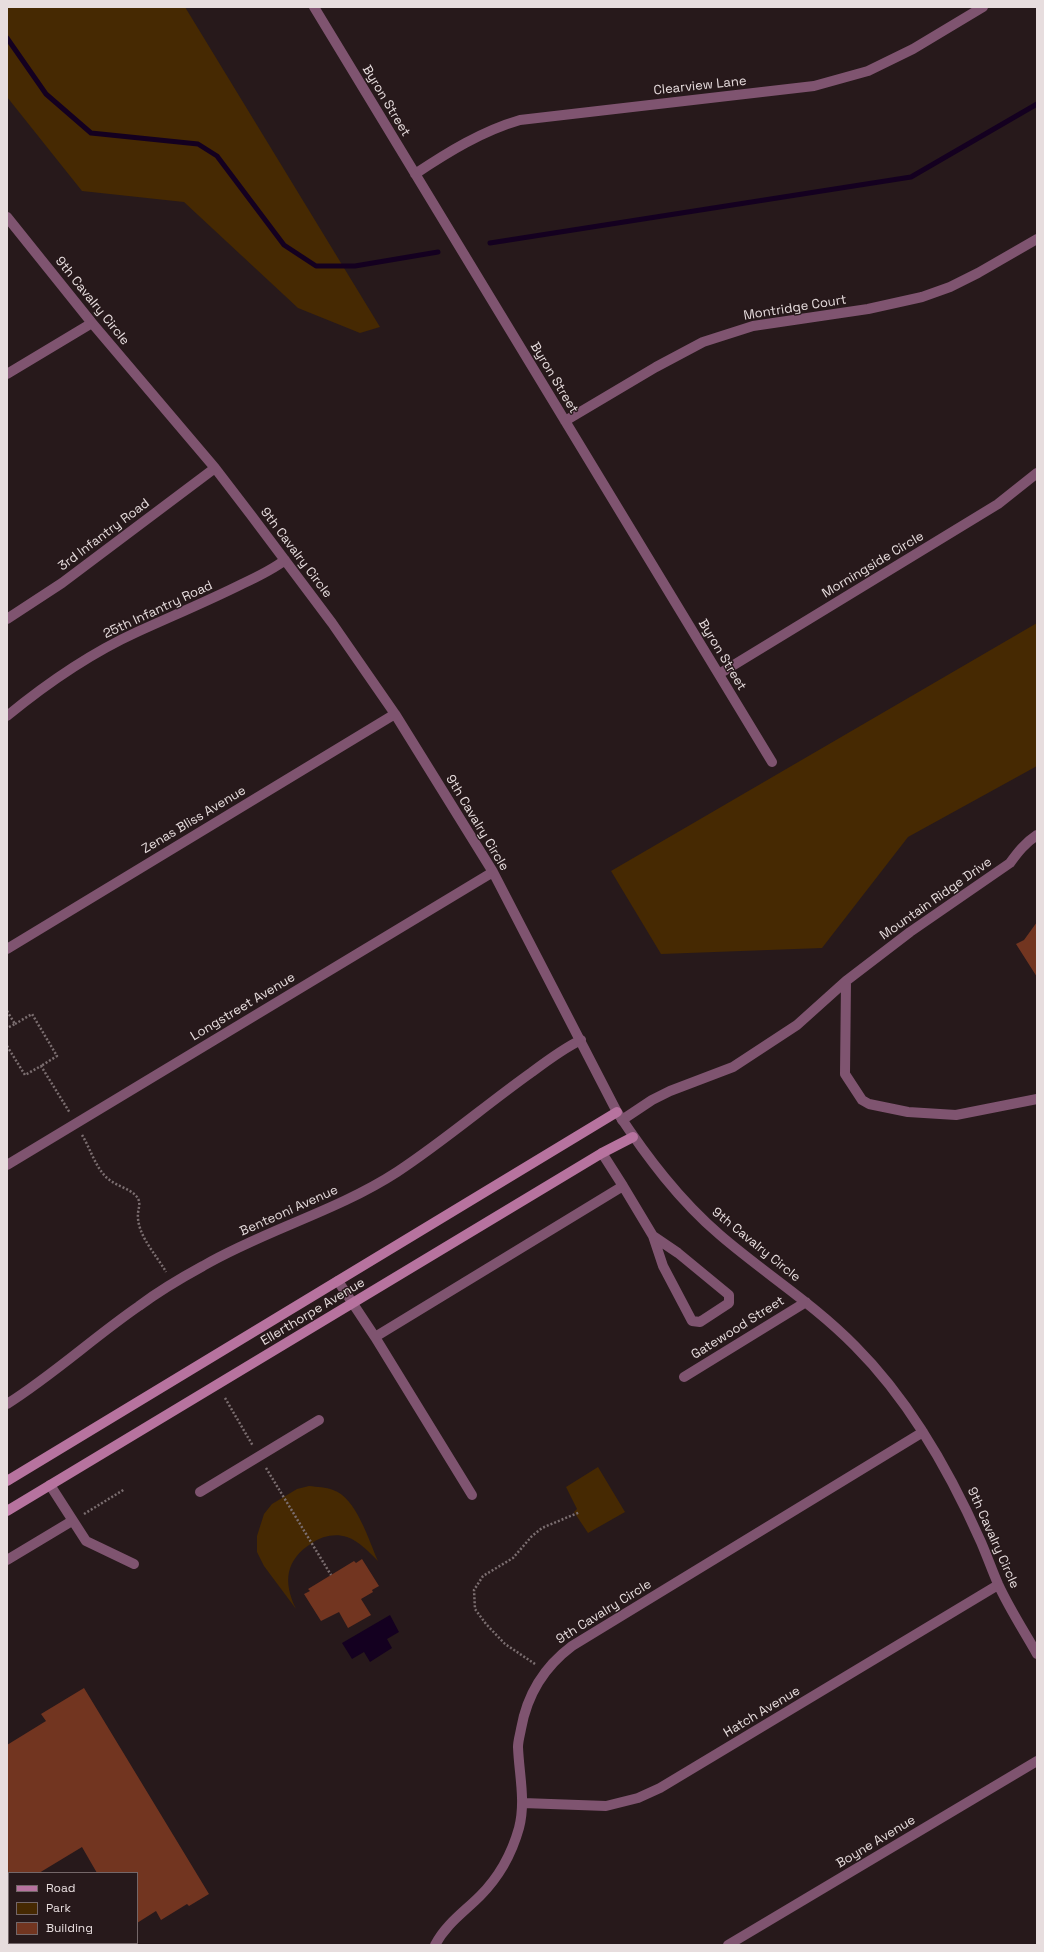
<!DOCTYPE html>
<style>
body{margin:0}
#map{position:relative;width:1044px;height:1952px;overflow:hidden;background:#27191b;font-family:"Space Grotesk",sans-serif}
canvas{display:block}
.frame{position:absolute;inset:0;border:8px solid #e7ddde;pointer-events:none}
.legend{position:absolute;left:8px;top:1872px;width:130px;height:72px;box-sizing:border-box;background:#27191b;border:1px solid #746769;margin:0;padding:5px 7px;list-style:none;font-size:12px;color:#e7ddde}
.legend li{display:flex;align-items:center;gap:8px;height:20px}
.legend b{width:20px;border:1px solid #746769}
</style>
<div id="map">
<canvas width="1044" height="1952"></canvas>
<div class="frame"></div>
<ul class="legend">
<li><b style="height:5px;background:#b7739f"></b>Road</li>
<li><b style="height:11px;background:#462902"></b>Park</li>
<li><b style="height:11px;background:#723520"></b>Building</li>
</ul>
</div>
<script>
const ctx = document.querySelector('canvas').getContext('2d');
ctx.lineJoin = 'round';
function fillPath(path, color) { ctx.fillStyle = color; ctx.fill(path, 'evenodd'); }
function trace(path, color, width, dash) { ctx.strokeStyle = color; ctx.lineWidth = width; ctx.lineCap = dash ? 'butt' : 'round'; ctx.setLineDash(dash || []); ctx.stroke(path); }
function label(font, color, halo, rows, align = 'center') {
  ctx.font = font + ' "Space Grotesk",sans-serif'; ctx.lineWidth = 3; ctx.setLineDash([]); ctx.textBaseline = 'middle'; ctx.strokeStyle = halo; ctx.fillStyle = color; for (const [text, x, y, turn = 0] of rows) {
    ctx.save(); ctx.translate(x, y); ctx.rotate((+turn || 0) * Math.PI / 180); ctx.textAlign = isNaN(turn) ? turn : align; if (halo) ctx.strokeText(text, 0, 0); ctx.fillText(text, 0, 0); ctx.restore();
  }
}
fillPath(new Path2D(`
 M7 7H185L380 327 360 333 298 308 184 202 82 191 7 97Z
 M1037 623V766L908 837 822 948 661 954 611 871Z
 M598 1467 625 1512 588 1533 574 1512 577 1509 566 1487Z
 M309 1486C317 1487 326 1487 333 1490 356 1497 369 1541 378 1561 369 1552 359 1541 347 1537 335 1533 322 1536 312 1543 285 1560 283 1582 296 1609L264 1566 257 1552V1536L264 1514 272 1504 297 1489Z
 M35 1943H80L81 1945H36Z
 M88 1943H134L135 1945H90Z`), '#462902');
fillPath(new Path2D(`
 M390 1615 399 1632 387 1639 392 1648 370 1662 364 1652 352 1659 342 1643Z`), '#140020');
trace(new Path2D(`
 M7 38 46 94 91 133 198 144 217 156 284 245 316 266H355L438 252
 M490 243 911 177 1037 104`), '#140020', 5);
fillPath(new Path2D(`
 M1037 922V977L1016 944 1024 940Z
 M362 1559 379 1586 372 1590 373 1592 361 1599 371 1615 348 1628 339 1612 321 1621 304 1594 310 1591 308 1589 354 1561 356 1563Z
 M84 1688 209 1894 189 1906 187 1904 161 1920 156 1911 137 1923V1873H97L82 1847 39 1873H7V1745L46 1721 41 1714Z`), '#723520');
trace(new Path2D(`
 M7 1011 15 1024 7 1028
 M15 1024 32 1014 57 1056 41 1066
 M7 1046 25 1075 41 1066 70 1113
 M82 1135C90 1148 95 1166 106 1177 115 1186 130 1188 137 1197 142 1204 137 1210 138 1218 139 1237 157 1256 166 1272
 M225 1398 253 1446
 M266 1468 331 1575
 M84 1514 125 1489
 M535 1664 505 1644 486 1624 475 1609 474 1590 483 1576 513 1558 532 1536 542 1528 580 1512`), '#7b6e70', 2.5, [2, 2]);
trace(new Path2D(`
 M846 981 845 1074 862 1100 869 1104 908 1112 956 1115 1037 1099
 M622 1120 652 1100 670 1091 733 1067 797 1025 846 981 910 932 1010 863C1018 852 1025 843 1037 835
 M623 1186 653 1236 678 1253 729 1295V1303L700 1322 692 1321 663 1266 653 1236
 M338 1281 375 1337 623 1186 602 1153
 M375 1337 472 1495
 M50 1485 86 1541 134 1564
 M200 1492 319 1420
 M7 1560 72 1521`), '#7f5470', 10);
trace(new Path2D(`
 M314 7 772 762
 M415 174C448 152 482 131 520 120L814 86 868 71 913 49 983 7
 M7 217 92 323 215 468 251 515 332 623 395 714 493 872 617 1112C647 1157 679 1200 720 1235 764 1273 814 1304 855 1346 910 1401 950 1472 981 1542 987 1556 992 1570 998 1584 1009 1608 1024 1631 1037 1654
 M7 374 92 323
 M565 421 656 367 703 342 753 326 868 309 922 297 950 287 978 273 1037 239
 M7 619 62 583 215 468
 M719 674 998 504 1037 473
 M7 716C46 684 91 653 137 632 172 616 208 601 242 584 257 577 272 570 285 560
 M7 949 395 714
 M7 1165 493 872
 M684 1377 806 1302
 M7 1404C53 1375 94 1337 139 1306 159 1291 181 1278 203 1266 265 1230 337 1211 397 1172 444 1141 487 1104 532 1072 548 1060 564 1048 581 1040
 M523 1803 606 1806 638 1798 660 1788 998 1585
 M435 1945C446 1924 464 1912 480 1896 498 1878 512 1853 519 1828 526 1801 519 1774 518 1747 518 1741 520 1735 521 1729 527 1695 544 1667 572 1646L923 1432
 M728 1945 1037 1761`), '#7f5470', 10);
trace(new Path2D(`
 M7 1481 617 1112
 M7 1511 602 1153 633 1137`), '#b7739f', 10);
label('13px', '#e7ddde', '#27191b', [
 ["Clearview Lane",700,86,-6],
 ["Byron Street",386,101,59],
 ["9th Cavalry Circle",92,301,51],
 ["Montridge Court",795,308,-9],
 ["Byron Street",554,378,59],
 ["3rd Infantry Road",104,535,-37],
 ["9th Cavalry Circle",296,553,53],
 ["Morningside Circle",873,565,-31],
 ["25th Infantry Road",158,610,-25],
 ["Byron Street",722,655,59],
 ["Zenas Bliss Avenue",194,820,-31],
 ["9th Cavalry Circle",477,823,59],
 ["Mountain Ridge Drive",936,899,-35],
 ["Longstreet Avenue",243,1007,-31],
 ["Benteoni Avenue",289,1211,-24],
 ["9th Cavalry Circle",756,1245,39],
 ["Ellerthorpe Avenue",313,1312,-31],
 ["Gatewood Street",738,1328,-32],
 ["9th Cavalry Circle",993,1538,66],
 ["9th Cavalry Circle",604,1612,-32],
 ["Hatch Avenue",762,1712,-31],
 ["Boyne Avenue",876,1842,-31]
]);
</script>
